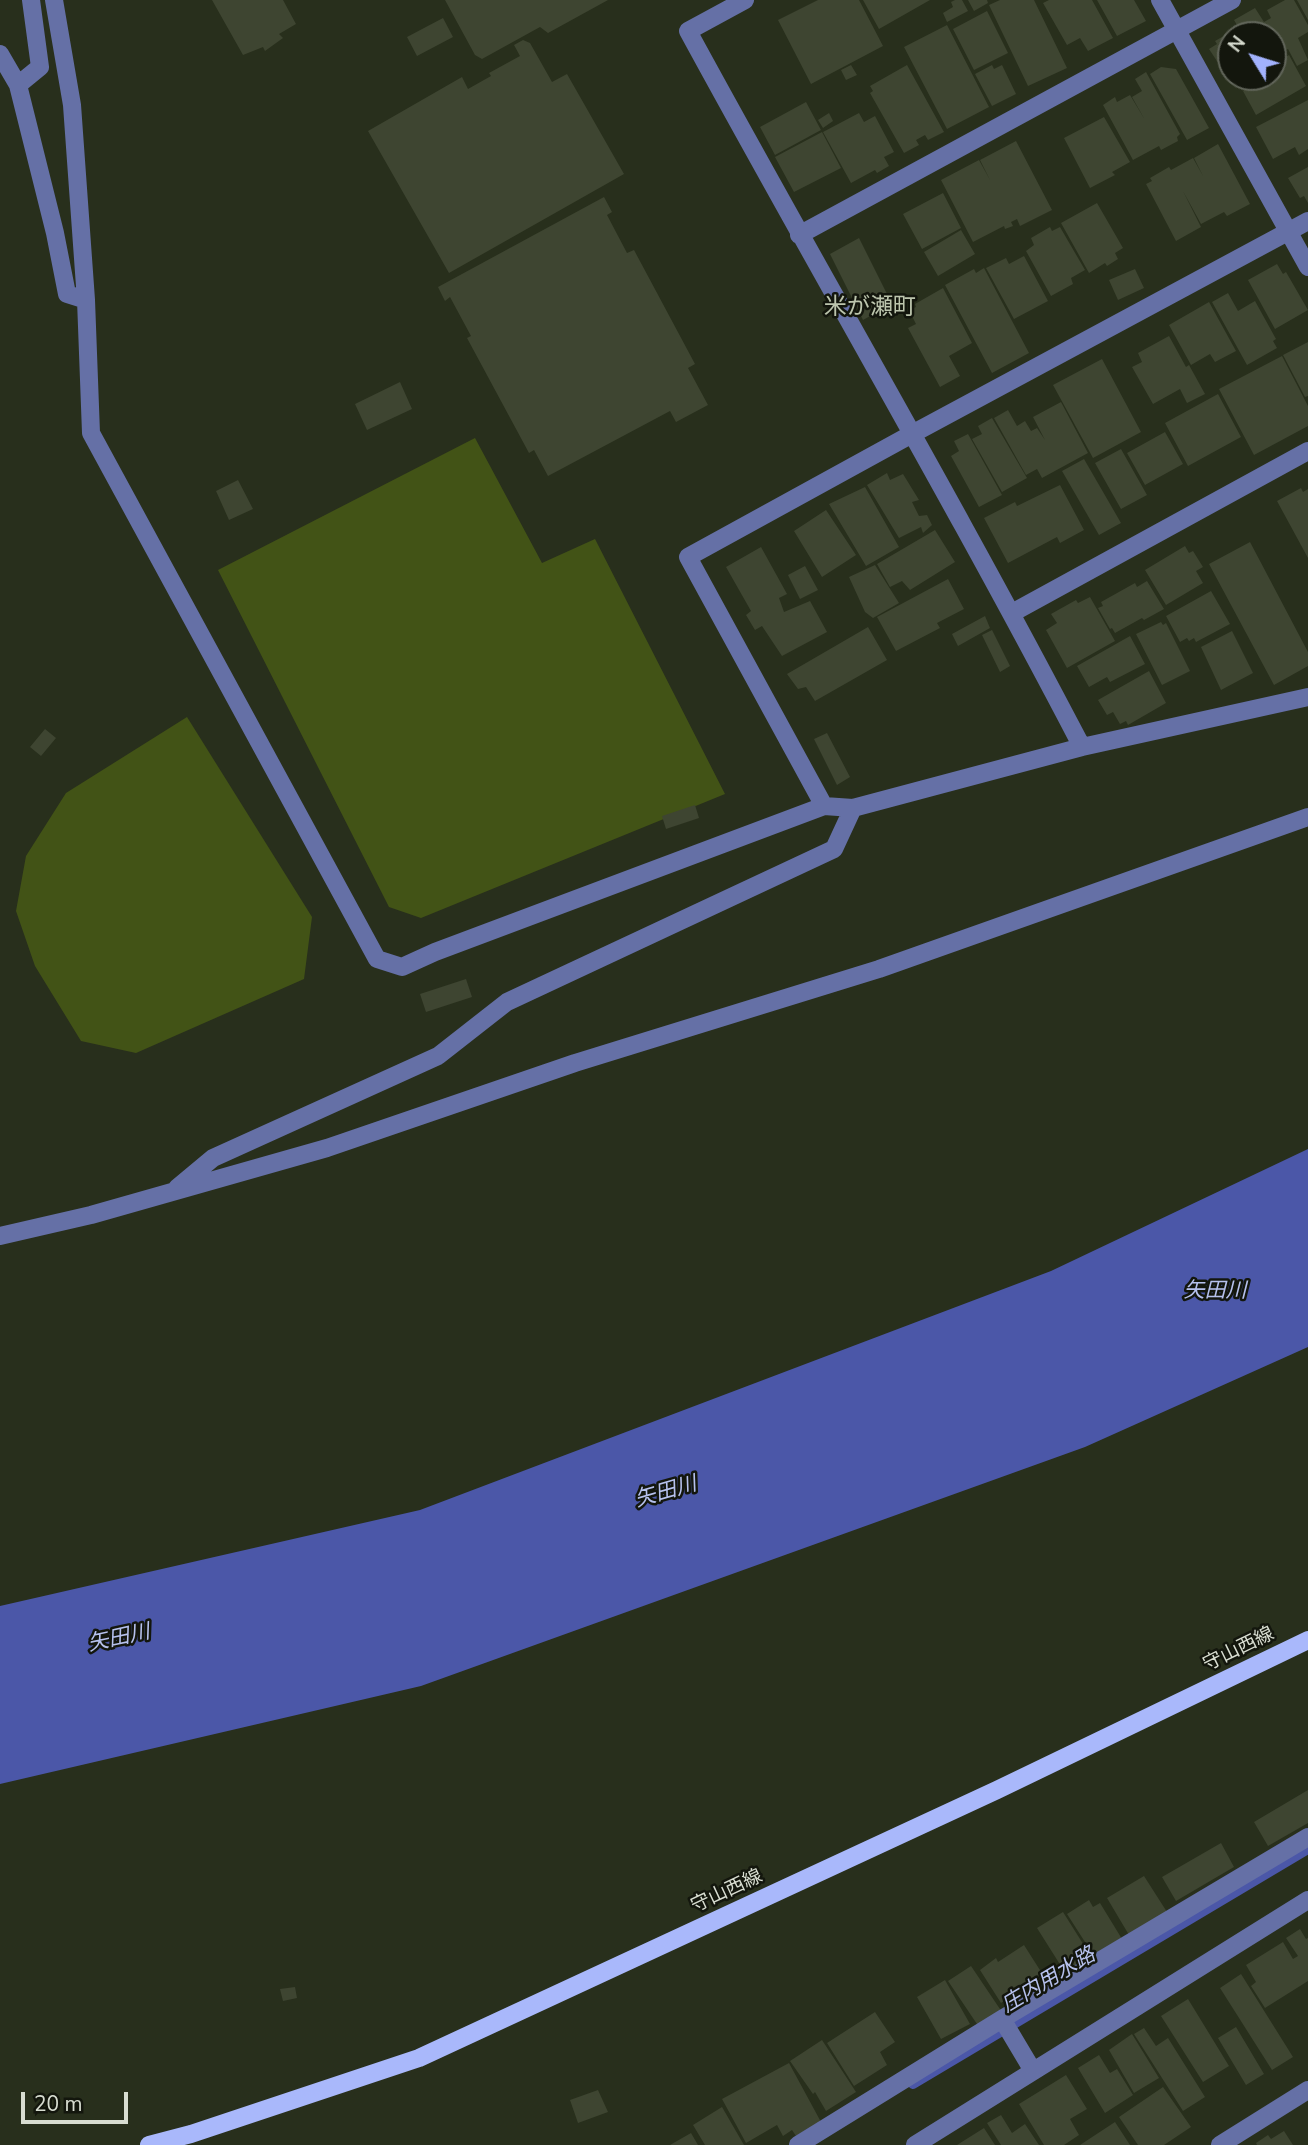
<!DOCTYPE html>
<meta charset="utf-8">
<style>
body{margin:0}
#map{position:relative;width:1308px;height:2145px;overflow:hidden;background:#282f1c;font-family:"Nunito Sans",sans-serif}
canvas{display:block}
.north{position:absolute;left:1217px;top:21px;width:70px;height:70px;box-sizing:border-box;background:#13160d;border:2px solid #62665b;border-radius:50%;rotate:308deg;font-size:19px;font-weight:700;line-height:28px;text-align:center;color:#d8ddd1}
.north::after{content:'';display:block;margin:auto;width:24px;height:32px;background:#a2b2fd;clip-path:polygon(50% 0,100% 100%,50% 72%,0 100%)}
.scale{position:absolute;left:21px;top:2092px;width:107px;height:32px;box-sizing:border-box;border:4px solid #d8ddd1;border-top:0;padding-left:9px;font-size:21px;line-height:24px;white-space:nowrap;color:#d8ddd1;-webkit-text-stroke:5px #13160d;paint-order:stroke}
</style>
<div id="map">
<canvas width="1308" height="2145"></canvas>
<div class="north">N</div>
<div class="scale">20 m</div>
</div>
<script>
const ctx = document.querySelector('canvas').getContext('2d');
ctx.lineJoin = 'round';
function fillPath(path, color) { ctx.fillStyle = color; ctx.fill(path, 'evenodd'); }
function trace(path, color, width, dash) { ctx.strokeStyle = color; ctx.lineWidth = width; ctx.lineCap = dash ? 'butt' : 'round'; ctx.setLineDash(dash || []); ctx.stroke(path); }
function label(font, color, halo, rows, align = 'center') {
  ctx.font = font + ' "Nunito Sans","Noto Sans JP",sans-serif'; ctx.lineWidth = 5; ctx.setLineDash([]); ctx.textBaseline = 'middle'; ctx.strokeStyle = halo; ctx.fillStyle = color; for (const [text, x, y, turn = 0] of rows) {
    ctx.save(); ctx.translate(x, y); ctx.rotate((+turn || 0) * Math.PI / 180); ctx.textAlign = isNaN(turn) ? turn : align; if (halo) ctx.strokeText(text, 0, 0); ctx.fillText(text, 0, 0); ctx.restore();
  }
}
fillPath(new Path2D(`
 M475 438 542 563 595 539 725 794 421 918 389 907 218 570Z
 M187 717 312 917 304 979 136 1053 81 1041 35 966 16 911 26 856 66 793Z`), '#425316');
fillPath(new Path2D(`
 M1308 1149V1347L1085 1447 421 1686 0 1784V1606L420 1510 1051 1271Z`), '#4b57a8');
trace(new Path2D(`
 M913 2084 1308 1849`), '#4b57a8', 10);
fillPath(new Path2D(`
 M212 0H283L296 24 279 34 283 38 265 51 263 47 243 55Z
 M445 0H608L548 33 540 27 482 59 475 55Z
 M818 0H859L883 46 811 84 778 20Z
 M863 0H930L879 29Z
 M955 0H962L968 11 947 22 943 13 953 7 951 2Z
 M968 0H987L988 3 974 11Z
 M1000 0H1034L1067 68 1028 86 989 5Z
 M1049 0H1092L1113 38 1088 51 1080 38 1067 45 1043 3Z
 M1097 0H1134L1146 21 1117 36Z
 M1285 0H1294L1308 25V32L1298 38 1308 60 1297 66 1288 49 1273 57V35H1243L1234 20 1255 8 1264 22 1271 18 1267 10Z
 M1297 0H1308V20Z
 M987 11 1008 53 974 70 953 29Z
 M443 18 453 37 417 56 407 37Z
 M947 25 989 107 947 129 904 47Z
 M1236 29 1240 35H1231V77H1245L1232 84 1209 49 1217 44 1215 41Z
 M523 40 530 43 552 82 567 74 624 174 449 273 368 131 462 77 468 89 491 76 489 73 520 56 514 45Z
 M1289 55 1306 86 1256 115 1243 91 1246 88 1242 81 1249 77H1273V64Z
 M851 65 857 75 846 80 841 70Z
 M907 65 944 132 928 140 925 135 916 140 919 145 904 153 870 93 873 91 870 86Z
 M992 65 994 69 1002 65 1016 94 992 106 975 74Z
 M1161 67 1176 69 1209 128 1187 140 1150 74Z
 M1146 72 1180 134 1177 137 1178 141 1161 150 1159 146 1133 160 1103 105 1115 97 1117 102 1130 95 1145 120 1132 97 1142 91 1135 79Z
 M1308 100V149L1299 155 1295 147 1273 159 1256 127Z
 M806 102 821 130 775 155 760 127Z
 M829 113 833 121 823 128 818 120Z
 M859 113 864 122 875 116 894 152 884 157 889 166 877 173 875 170 851 183 823 132Z
 M1104 117 1130 162 1112 172 1115 175 1090 188 1064 138Z
 M822 132 841 168 794 192 775 157Z
 M1016 141 1052 210 1020 226 1017 219 1011 222 1013 226 1005 229 1004 226 973 242 941 180 979 160 990 180 980 160Z
 M1218 144 1250 204 1227 216 1224 212 1201 224 1183 191 1201 227 1176 241 1146 184 1152 181 1150 178 1169 167 1171 170 1193 158 1203 176 1194 158Z
 M1308 167V203L1304 196 1300 198 1288 178Z
 M943 193 961 228 922 249 903 214Z
 M604 197 612 212 607 215 627 253 634 250 695 364 688 368 708 405 676 422 670 411 548 476 534 450 529 453 467 338 471 336 450 297 445 301 438 287Z
 M1097 203 1123 248 1115 253 1118 259 1107 266 1105 263 1089 273 1061 223Z
 M1050 227 1052 231 1060 227 1085 270 1071 278 1073 284 1051 296 1026 251 1034 245 1031 238Z
 M961 230 975 254 938 276 924 252Z
 M859 238 892 304 863 320 830 254Z
 M1024 256 1048 301 1014 319 986 268 1006 258 1009 264Z
 M1277 264 1283 274 1286 272 1308 310 1275 329 1248 280Z
 M984 268 1029 353 992 373 945 285 974 269 976 273Z
 M1135 269 1144 288 1118 300 1109 280Z
 M943 288 972 343 949 356 960 376 940 387 908 328 916 324 909 310 916 307 915 304Z
 M1228 293 1238 311 1255 301 1276 339 1273 341 1277 348 1247 365 1212 302Z
 M1209 302 1236 351 1215 362 1210 354 1191 365 1169 325Z
 M1169 336 1186 367 1189 365 1205 394 1187 403 1180 389 1153 404 1132 367 1142 362 1138 353Z
 M1308 342V396L1305 397 1283 355Z
 M1282 356 1308 406V426L1254 455 1219 389Z
 M1102 359 1141 432 1093 458 1053 385Z
 M400 382 412 409 367 430 355 404Z
 M1218 394 1241 437 1188 466 1165 423Z
 M1061 402 1088 453 1042 478 1037 469 1026 475 994 418 1008 410 1017 426 1025 421 1031 431 1037 428 1045 440 1033 417Z
 M992 418 1027 478 1002 492 972 439 982 434 978 426Z
 M1165 432 1183 464 1145 485 1127 453Z
 M968 434 1002 495 979 507 951 456 959 451 954 441Z
 M1121 449 1147 495 1121 509 1095 463Z
 M1084 459 1121 523 1099 535 1062 471Z
 M887 473 890 480 903 474 919 500 912 502 919 516 927 515 932 525 923 533 921 527 899 538 867 485Z
 M238 480 253 509 229 520 216 491Z
 M1060 485 1084 530 1060 543 1057 537 1008 563 984 518 1015 502 1017 506Z
 M865 487 899 547 866 566 829 504Z
 M1301 488 1303 492 1308 489V558L1277 501Z
 M826 510 856 555 822 577 794 531Z
 M935 530 955 562 910 590 902 581 890 587 877 564Z
 M1250 542 1308 652V666L1274 685 1209 564Z
 M1185 546 1189 553 1193 551 1203 567 1196 571 1203 583 1166 605 1145 570Z
 M761 547 787 594 779 598 784 612 810 601 827 632 782 656 762 626 755 630 746 615 751 611 726 567Z
 M875 565 899 603 873 618 865 612 849 577Z
 M805 566 818 590 800 599 788 575Z
 M948 579 964 609 937 623 940 628 896 651 877 617Z
 M1147 581 1164 609 1144 620 1142 618 1115 633 1112 628 1110 629 1098 608 1103 606 1101 602 1135 583 1137 587Z
 M1211 591 1230 624 1196 642 1194 638 1189 641 1187 638 1180 642 1166 616Z
 M1090 597 1115 641 1067 668 1046 630 1057 623 1051 614 1076 600 1078 603Z
 M985 616 990 628 958 646 952 634Z
 M1161 622 1163 625 1166 623 1190 671 1162 685 1136 634Z
 M868 627 887 660 815 701 806 687 798 689 787 674Z
 M992 630 1010 666 1000 672 982 635Z
 M1232 631 1253 673 1221 690 1201 647Z
 M1130 636 1145 664 1110 682 1107 677 1089 687 1077 666Z
 M1149 671 1166 703 1128 725 1126 721 1120 724 1113 712 1107 715 1098 700Z
 M45 729 56 738 41 756 30 747Z
 M827 733 850 777 837 785 814 739Z
 M695 805 699 818 666 829 662 816Z
 M466 979 472 997 426 1012 420 994Z
 M1308 1790V1823L1268 1846 1254 1822Z
 M1221 1843 1234 1867 1176 1901 1162 1877Z
 M1144 1876 1167 1912 1129 1935 1107 1898Z
 M1089 1900 1093 1907 1100 1903 1122 1939 1094 1956 1067 1914Z
 M1063 1912 1092 1958 1066 1974 1037 1928Z
 M1300 1929 1306 1939 1308 1938V1981L1265 2008 1251 1986 1256 1982 1246 1965 1283 1942 1293 1959 1298 1956 1286 1938Z
 M1024 1945 1045 1978 1022 1994 1019 1990 1001 2003 980 1970 996 1958 998 1962Z
 M971 1966 1002 2012 979 2027 948 1981Z
 M1241 1974 1293 2057 1272 2070 1220 1988Z
 M945 1980 970 2024 941 2039 917 1997Z
 M295 1987 297 1998 283 2001 280 1989Z
 M1188 1999 1229 2066 1203 2082 1161 2016Z
 M875 2012 895 2042 880 2052 887 2065 854 2086 827 2043Z
 M1236 2027 1264 2074 1246 2085 1218 2038Z
 M1144 2028 1156 2046 1168 2038 1205 2097 1183 2111 1134 2034Z
 M1132 2034 1159 2078 1134 2093 1109 2050Z
 M822 2040 856 2092 826 2111 815 2092 813 2094 790 2061Z
 M1099 2055 1110 2073 1117 2069 1133 2095 1105 2113 1078 2068Z
 M789 2063 821 2122 796 2136 792 2130 783 2136 777 2125 746 2143 722 2099Z
 M1066 2075 1087 2109 1070 2119 1079 2135 1064 2145H1044L1019 2104Z
 M1163 2087 1191 2127 1164 2145H1138L1119 2117Z
 M598 2090 608 2112 578 2123 570 2100Z
 M722 2107 744 2145H705L693 2125Z
 M1001 2115 1012 2133 1025 2124 1039 2145H1001L987 2123Z
 M1115 2122 1130 2145H1080Z
 M984 2128 995 2145H957Z
 M1284 2131 1293 2145H1257L1256 2143 1268 2135 1271 2139Z
 M691 2133 698 2145H670Z`), '#3e4531');
trace(new Path2D(`
 M54 0 72 105 86 300 91 433 377 959 402 967 435 952 824 806 853 808 1082 747 1308 697
 M745 0 688 31C818 270 956 505 1082 747
 M1160 0 1308 267
 M0 54 18 85 55 233 67 294 86 300
 M18 85 40 67 31 0
 M799 235 1232 0
 M1012 613 1308 451
 M824 806 688 557 912 434 1308 221
 M177 1188 213 1158 438 1056 507 1002 834 849 853 808
 M0 1236 91 1215 327 1148 575 1063 879 969 1308 817
 M1002 2019 1033 2071
 M798 2145 1002 2019 1308 1837
 M915 2145 1308 1900
 M1220 2145 1308 2090`), '#6570a6', 18);
trace(new Path2D(`
 M149 2145 191 2134 419 2058 997 1790 1308 1640`), '#a9b8fb', 18);
label('19px', '#d8ddd1', '#13160d', [
 ["守山西線",1239,1650,-26],
 ["守山西線",727,1892,-25]
]);
label('italic 21px', '#b6c1ed', '#13160d', [
 ["矢田川",1215,1292],
 ["矢田川",666,1493,-16],
 ["矢田川",119,1639,-12],
 ["庄内用水路",1049,1981,-31]
]);
label('23px', '#bcc5ad', '#13160d', [
 ["米が瀬町",870,308]
]);
</script>
